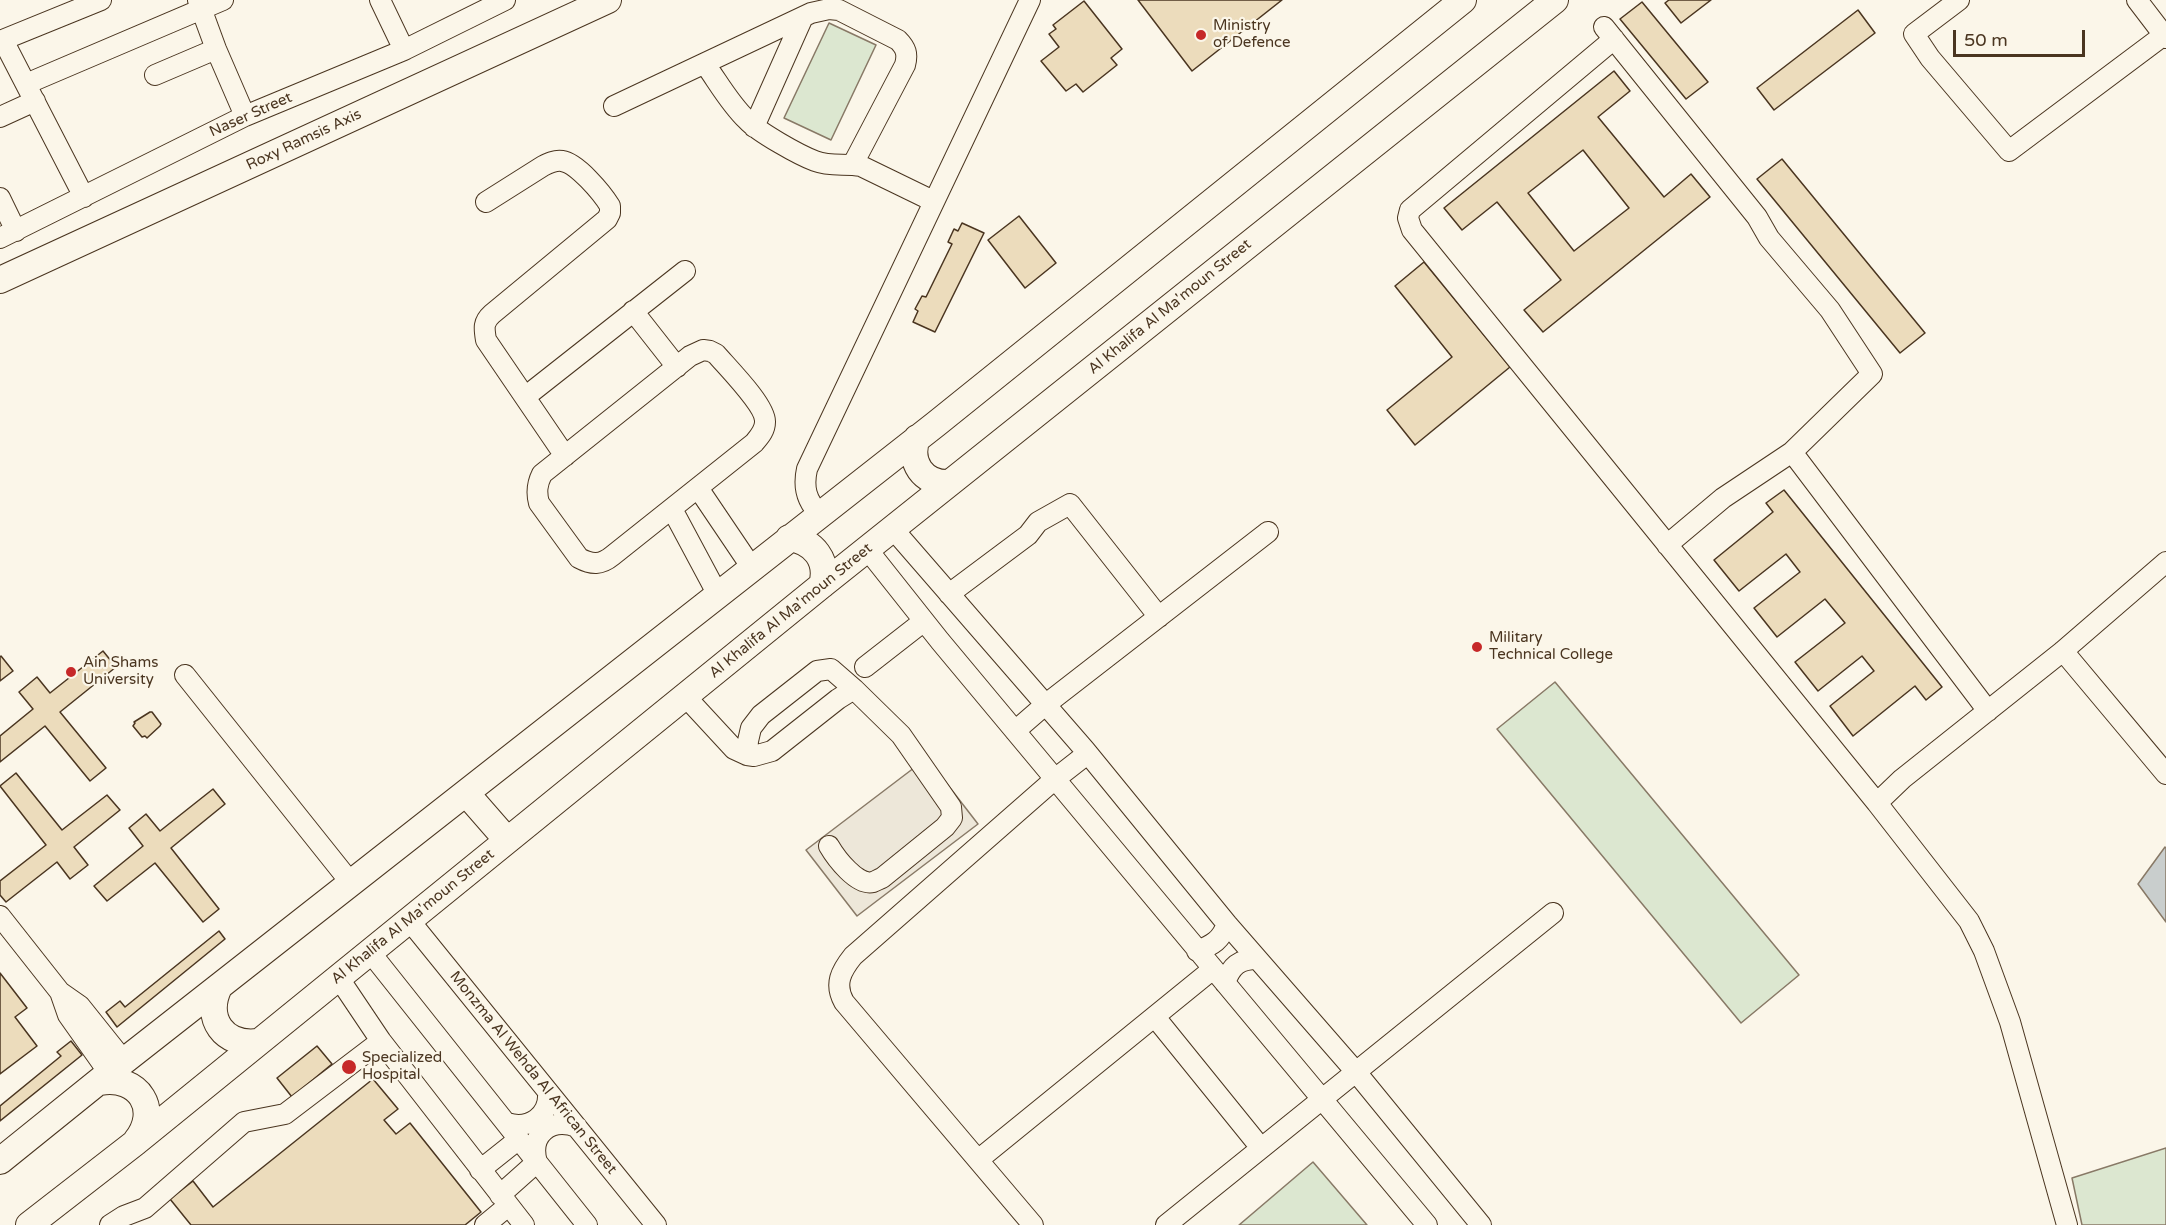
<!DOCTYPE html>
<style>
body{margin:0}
#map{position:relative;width:2166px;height:1225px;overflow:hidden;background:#fbf6e9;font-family:"Varela Round",sans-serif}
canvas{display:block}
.scale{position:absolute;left:1953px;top:30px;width:132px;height:27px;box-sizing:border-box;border:3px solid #4a3520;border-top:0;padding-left:8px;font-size:18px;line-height:21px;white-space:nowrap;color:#4a3520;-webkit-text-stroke:4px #fbf6e9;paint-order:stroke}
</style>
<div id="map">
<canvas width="2166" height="1225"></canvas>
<div class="scale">50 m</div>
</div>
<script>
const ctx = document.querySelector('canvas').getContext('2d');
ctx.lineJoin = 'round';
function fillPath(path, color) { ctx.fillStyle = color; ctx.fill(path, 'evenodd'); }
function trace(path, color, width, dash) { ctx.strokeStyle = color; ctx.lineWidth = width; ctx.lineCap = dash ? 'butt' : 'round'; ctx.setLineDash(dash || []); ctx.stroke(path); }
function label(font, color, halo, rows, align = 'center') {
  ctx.font = font + ' "Varela Round",sans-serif'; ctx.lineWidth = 4.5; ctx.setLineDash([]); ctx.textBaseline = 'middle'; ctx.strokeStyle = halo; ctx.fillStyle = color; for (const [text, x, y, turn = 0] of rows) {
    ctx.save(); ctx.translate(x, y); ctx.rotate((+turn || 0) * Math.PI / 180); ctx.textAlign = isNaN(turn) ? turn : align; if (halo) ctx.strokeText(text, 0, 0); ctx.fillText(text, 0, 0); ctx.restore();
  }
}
const green = new Path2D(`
 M829 23 876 45 831 140 784 118Z
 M1555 682 1799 975 1741 1023 1497 729Z
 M2166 1148V1225H2082L2072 1178Z
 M1313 1162 1367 1225H1239Z`);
fillPath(green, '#dce7d0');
trace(green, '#887966', 1.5);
const parking = new Path2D(`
 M927 758 978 824 857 916 806 850Z`);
fillPath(parking, '#ede7d9');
trace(parking, '#887966', 1.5);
const water = new Path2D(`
 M2165 847 2166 848V922L2138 884Z`);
fillPath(water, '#c9cecd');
trace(water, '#887966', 1.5);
const building = new Path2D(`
 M1138 0H1282L1192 71Z
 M1669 0H1711L1681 23 1665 3Z
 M1084 1 1122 49 1111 58 1117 65 1083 92 1076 84 1066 91 1041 61 1059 47 1049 34 1056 29 1053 25Z
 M1642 2 1708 82 1686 99 1620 19Z
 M1858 10 1875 33 1774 110 1757 88Z
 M1614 71 1630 91 1598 117 1664 197 1691 174 1710 197 1543 332 1524 310 1561 280 1497 202 1462 230 1444 208ZM1583 150 1629 208 1574 251 1528 193Z
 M1782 159 1925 333 1900 353 1757 179Z
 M1019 216 1056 263 1025 288 988 240Z
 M962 223 984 233 935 332 913 322 918 311 915 309 922 296 926 297 952 244 948 242 954 229 958 231Z
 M1424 262 1510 367 1415 445 1387 410 1452 357 1395 286Z
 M1784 490 1942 687 1926 700 1915 686 1853 736 1830 706 1874 671 1862 656 1818 691 1795 662 1845 623 1825 599 1777 637 1754 608 1800 572 1786 554 1739 591 1714 560 1773 512 1766 503Z
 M103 651 116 667 60 712 106 768 90 781 45 726 0 762V736L33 709 19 692 37 677 50 693Z
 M1 656 13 671 0 681V657Z
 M150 712H152L161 724 160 726 147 738 145 736 142 737 133 726 135 723 134 722Z
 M16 773 62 830 107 795 120 810 74 847 88 865 70 879 57 862 6 902 0 895V881L46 845 0 786Z
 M213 789 225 804 171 848 219 909 203 922 155 863 107 901 94 886 143 846 129 828 146 814 160 831Z
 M219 931 225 939 117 1027 106 1012 120 1001 125 1007Z
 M0 973 27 1008 15 1017 37 1046 0 1074Z
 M71 1041 82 1055 0 1121V1106L61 1056 57 1052Z
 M317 1046 332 1064 292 1097 277 1078Z
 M373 1079 398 1109 384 1120 396 1134 410 1123 481 1212 465 1225H191L170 1199 193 1181 213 1207Z`);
fillPath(building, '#ecdcbc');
trace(building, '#4a3520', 1.5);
const minor = new Path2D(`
 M198 0 216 49 245 116
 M380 0 404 50
 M1959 0 1914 34 1930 58 2009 151 2164 35
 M2137 0 2166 38
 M1604 27 1757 217 1769 238 1830 310 1872 374 1792 452 1723 498 1667 545
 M1614 39 1410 210 1408 218 1412 230 1877 803 1902 779 2063 651 2166 562
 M3 40 84 197
 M0 41 101 0
 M705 64C718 82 730 104 747 120 758 132 799 155 815 161 830 167 846 163 861 166L933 201
 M155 75 216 49
 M26 84 223 0
 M614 106 811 13 829 9 839 10 898 40C906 48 908 54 905 65L853 164
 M0 117 35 101
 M754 127 803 17
 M0 198 16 231
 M486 202 543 166C549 163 555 160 562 161 577 163 602 193 610 206V213L607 219 492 314C483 322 484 328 486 340L565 456
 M0 238 245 116 404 50 505 0
 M633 311 677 367
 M703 350 710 351 716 354C728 368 766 406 765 422 765 431 759 437 754 443L612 556C601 565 592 565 579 558L539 503C536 492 537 484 542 474L690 356Z
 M525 397 685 271
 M1792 452 1988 711
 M698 488 752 568
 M672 509 718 595
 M820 514C806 501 803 487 807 469L1030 0
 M893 529 1085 750 1227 924 1356 1072 1481 1225
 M867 549 940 641 1427 1225
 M949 594 1028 535 1038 522 1070 504 1159 617
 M2063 651 2166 774
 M865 667 924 621
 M185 675 351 883
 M685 696 734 749 747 755 754 756 772 751 838 699 854 689 901 735 951 807 952 818 945 827 882 878C879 879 876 881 873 882 857 886 836 858 829 846
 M1015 731 1045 705 1268 532
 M747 755 748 741 751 728 761 715 817 671 831 669 854 689
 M1877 803 1969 921 1984 951 2010 1022 2067 1225
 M0 916 60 992 80 1006 124 1061
 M409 920 656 1225
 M1197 951C1213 945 1221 940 1227 924
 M370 952 587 1225
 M338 977 381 1041 524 1225
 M1225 983C1231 966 1239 959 1257 959
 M60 992 68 1015 109 1073
 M1155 1017 1261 1148
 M507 1123C529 1130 550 1116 548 1092
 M978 1160 1213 969
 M480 1170 519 1139
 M500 1195 537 1162C529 1135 550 1117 577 1127
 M110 1225 124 1216 145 1208 244 1122 285 1114 381 1041
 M485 1225 508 1206
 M1033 1225 844 1002C834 984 841 971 853 956L1055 779 1087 754
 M1166 1225 1553 913`);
const major = new Path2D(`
 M0 280 608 0
 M917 438C908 462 923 484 949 483
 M789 538C814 541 829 561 822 585
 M466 793 507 840
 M219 987C204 1019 224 1046 258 1042
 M100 1082C139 1075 161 1110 136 1141
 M0 1161 124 1061 936 424 1463 0
 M29 1225 136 1142 822 585 1555 0`);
trace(minor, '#4a3520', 22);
trace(major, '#4a3520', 28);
trace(minor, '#fbf6e9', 20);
trace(major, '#fbf6e9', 26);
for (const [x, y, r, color] of [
 [1201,35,6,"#c62828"],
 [1477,647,6,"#c62828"],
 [71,672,6,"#c62828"],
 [349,1067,8,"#c62828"]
]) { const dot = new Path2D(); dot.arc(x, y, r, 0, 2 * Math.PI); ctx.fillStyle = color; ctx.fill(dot); trace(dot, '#fbf6e9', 2); }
label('15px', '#4a3520', '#fbf6e9', [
 ["Ministry",1213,26],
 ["of Defence",1213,43],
 ["Military",1489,638],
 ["Technical College",1489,655],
 ["Ain Shams",83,663],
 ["University",83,680],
 ["Specialized",362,1058],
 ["Hospital",362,1075]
], 'left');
label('15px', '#4a3520', '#fbf6e9', [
 ["Naser Street",251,115,-24],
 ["Roxy Ramsis Axis",304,140,-25],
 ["Al Khalifa Al Ma'moun Street",1170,307,-39],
 ["Al Khalifa Al Ma'moun Street",791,611,-39],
 ["Al Khalifa Al Ma'moun Street",413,917,-39],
 ["Monzma Al Wehda Al African Street",533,1073,51]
]);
</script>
